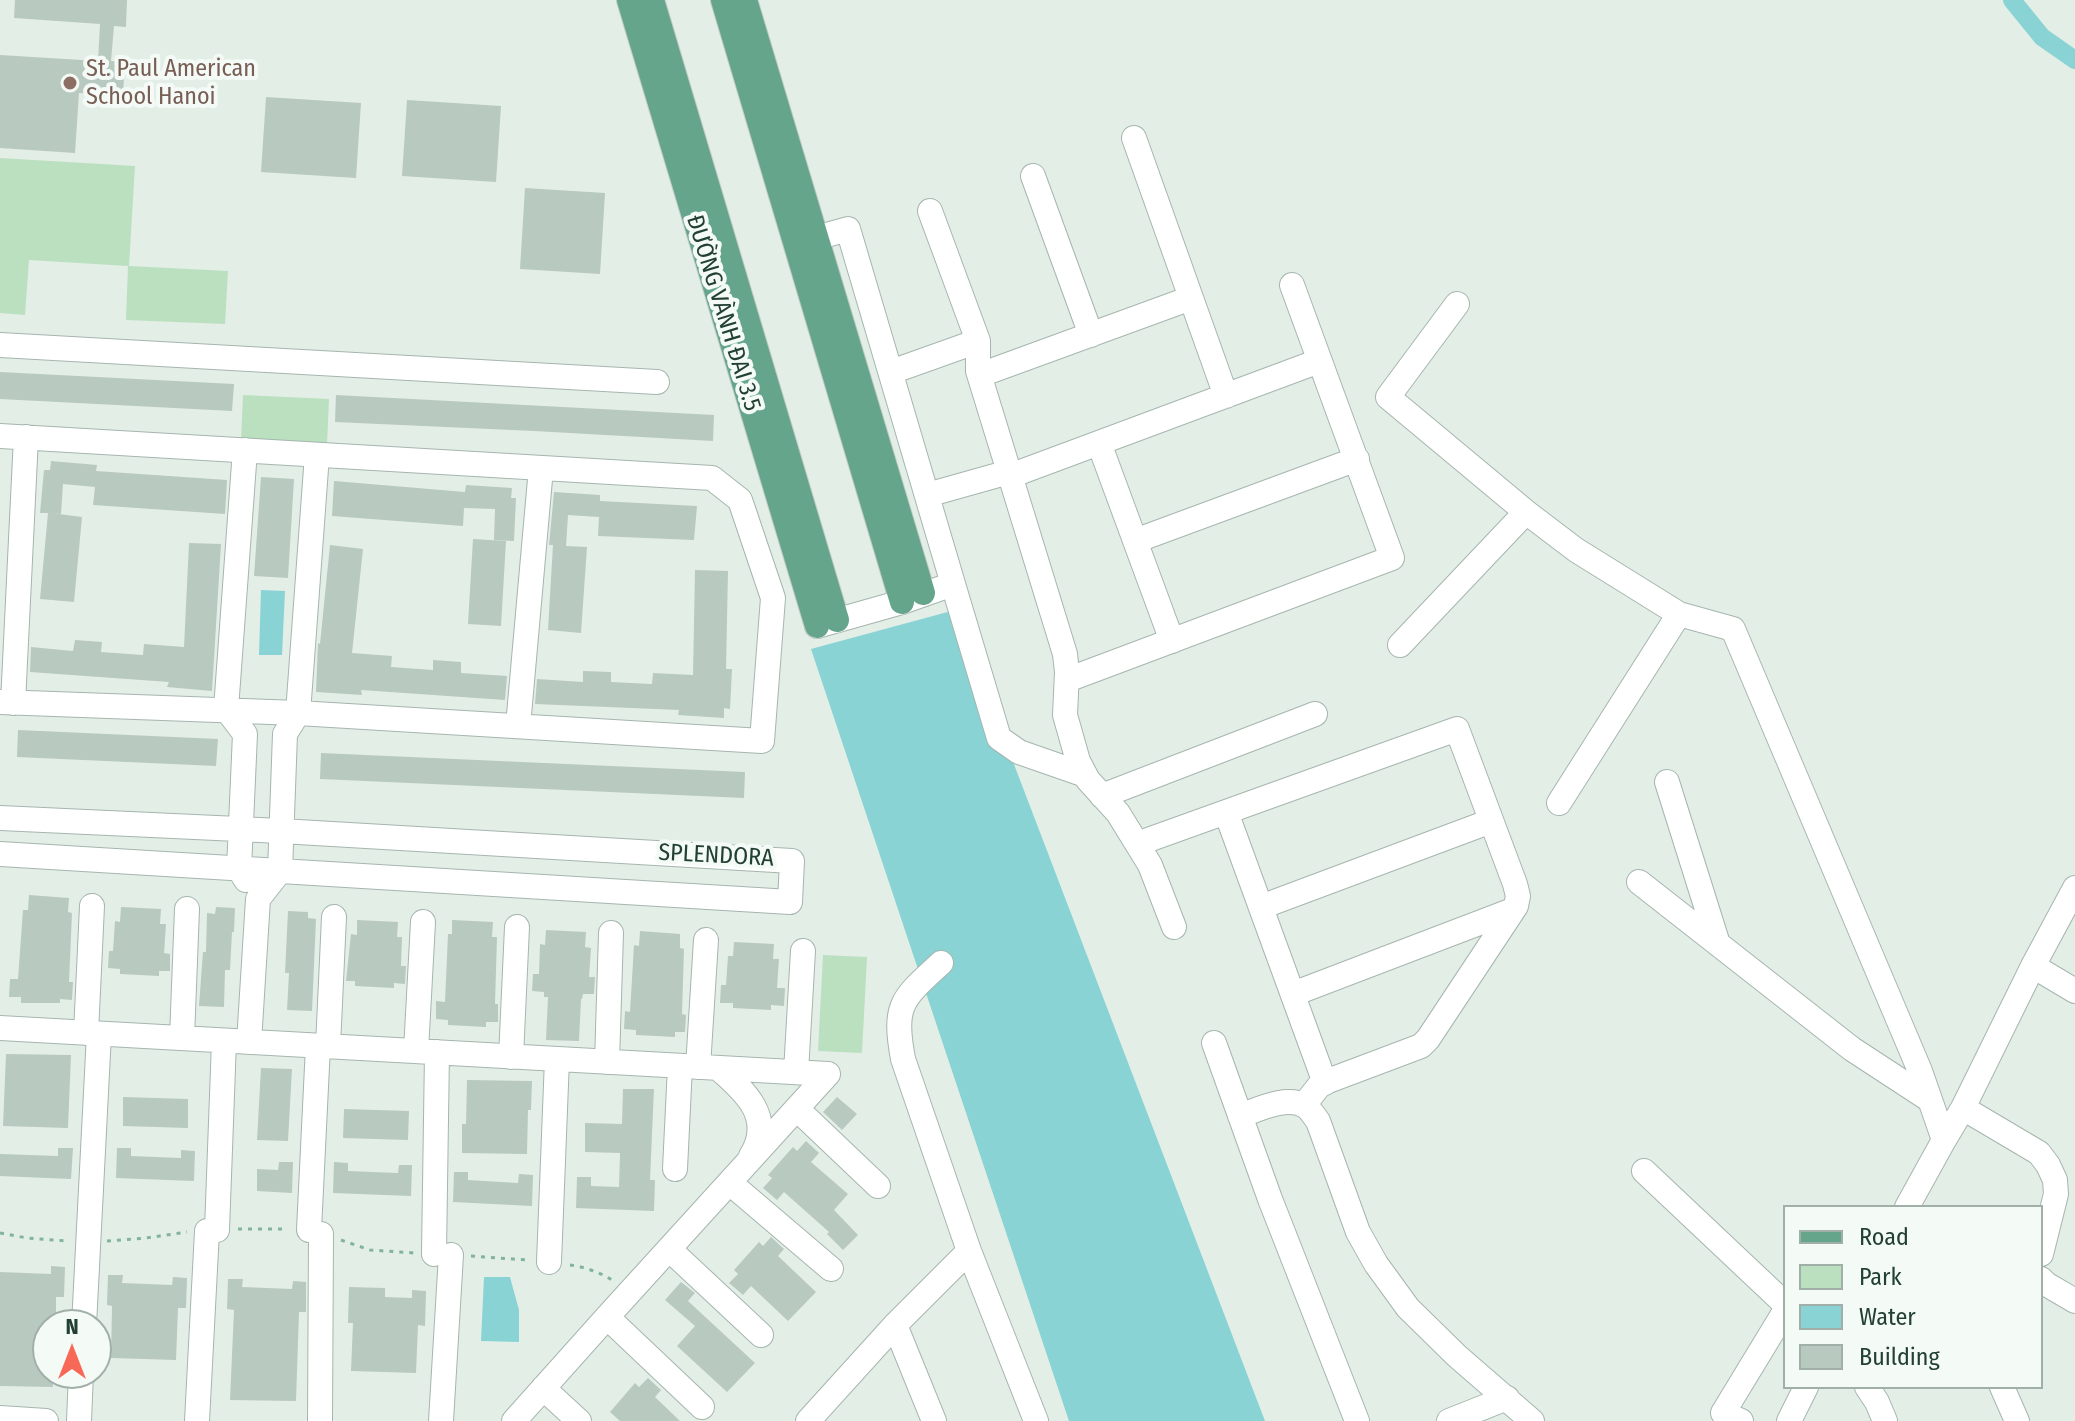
<!DOCTYPE html>
<meta charset="utf-8">
<style>
body{margin:0}
#map{position:relative;width:2075px;height:1421px;overflow:hidden;background:#e3eee7;font-family:"Fira Sans Condensed",sans-serif}
canvas{display:block}
.legend{position:absolute;left:1783px;top:1205px;width:260px;height:184px;box-sizing:border-box;background:#f4faf6;border:2px solid #a0b0a8;margin:0;padding:10px 14px;list-style:none;font-size:24px;color:#224034}
.legend li{display:flex;align-items:center;gap:16px;height:40px}
.legend b{width:40px;border:2px solid #a0b0a8}
.north{position:absolute;left:32px;top:1309px;width:80px;height:80px;box-sizing:border-box;background:#f4faf6;border:2px solid #a0b0a8;border-radius:50%;rotate:0deg;font-size:22px;font-weight:700;line-height:32px;text-align:center;color:#224034}
.north::after{content:'';display:block;margin:auto;width:28px;height:36px;background:#f86856;clip-path:polygon(50% 0,100% 100%,50% 72%,0 100%)}
</style>
<div id="map">
<canvas width="2075" height="1421"></canvas>
<ul class="legend">
<li><b style="height:10px;background:#65a58c"></b>Road</li>
<li><b style="height:22px;background:#bbe0c0"></b>Park</li>
<li><b style="height:22px;background:#89d3d5"></b>Water</li>
<li><b style="height:22px;background:#b8c9c0"></b>Building</li>
</ul>
<div class="north">N</div>
</div>
<script>
const ctx = document.querySelector('canvas').getContext('2d');
ctx.lineJoin = 'round';
function fillPath(path, color) { ctx.fillStyle = color; ctx.fill(path, 'evenodd'); }
function trace(path, color, width, dash) { ctx.strokeStyle = color; ctx.lineWidth = width; ctx.lineCap = dash ? 'butt' : 'round'; ctx.setLineDash(dash || []); ctx.stroke(path); }
function label(font, color, halo, rows, align = 'center') {
  ctx.font = font + ' "Fira Sans Condensed",sans-serif'; ctx.lineWidth = 8; ctx.setLineDash([]); ctx.textBaseline = 'middle'; ctx.strokeStyle = halo; ctx.fillStyle = color; for (const [text, x, y, turn = 0] of rows) {
    ctx.save(); ctx.translate(x, y); ctx.rotate((+turn || 0) * Math.PI / 180); ctx.textAlign = isNaN(turn) ? turn : align; if (halo) ctx.strokeText(text, 0, 0); ctx.fillText(text, 0, 0); ctx.restore();
  }
}
fillPath(new Path2D(`
 M0 158 135 166 129 266 228 271 225 324 126 320 128 266 29 260 25 315 0 313Z
 M243 395 329 399 327 445 241 440Z
 M823 955 867 957 862 1053 818 1051Z`), '#bbe0c0');
fillPath(new Path2D(`
 M261 590 285 591 282 655H259Z
 M955 610 1265 1421H1069L811 649Z
 M484 1277H510L519 1310V1342L481 1341Z`), '#89d3d5');
trace(new Path2D(`
 M2012 0 2042 37 2075 60`), '#89d3d5', 18);
fillPath(new Path2D(`
 M15 0H127L126 27 114 26 111 61 125 62 123 95 79 93 75 153 0 148V55L98 61 100 24 14 18Z
 M266 97 361 103 356 178 261 172Z
 M407 100 501 106 496 182 402 176Z
 M525 188 605 193 600 274 520 269Z
 M0 372 234 384 232 411 0 399Z
 M336 395 714 415 713 441 534 431 335 422Z
 M51 461 97 465 96 471 227 480 225 514 93 505 95 487 63 484 61 514 51 513 82 517 74 602 40 599 48 513H40L44 470H50Z
 M261 477 294 479 288 578 254 576Z
 M334 481 465 492 466 485 512 488 511 498H516L514 541 494 540 495 509 464 508 463 526 332 516Z
 M554 492 600 495V501L697 506 694 540 598 536 599 517 568 515 566 546 587 547 581 633 548 630 553 545H549Z
 M473 539 506 541 501 626 468 624Z
 M189 543 221 544 212 691 167 687 169 682 30 672 31 647 73 651 75 640 102 642 101 652 143 655 144 644 184 647Z
 M330 545 363 549 352 653 392 656 391 667 433 670V660L461 662V673L507 676 505 700 361 690 362 695 316 692 318 643 320 644Z
 M695 570 728 571 726 669H732L730 709 724 708V718L678 715 679 710 535 704 537 679 583 682V671L611 672V682L652 684 653 673 693 675Z
 M18 730 218 739 216 766 17 757Z
 M321 753 745 772 744 798 320 779Z
 M29 895 69 898 68 912 72 913 69 982H73L72 1000 60 999V1003H21V997H9L10 979H18L23 910H28Z
 M121 907 161 909 160 924H166L164 953 170 954V971H159V976L120 974V969L108 968 109 951H113L115 921 120 922Z
 M216 907 235 908 234 932H232L230 970H225L224 1007 199 1006 203 952H206L207 913 215 914Z
 M288 911 308 912V918L316 919 312 1011 287 1010 289 973H285Z
 M357 920 398 922 397 937H402L401 966H406L405 984 394 983V988L355 986V981H346L351 934 357 935Z
 M452 920 493 922 492 937H497L495 1004H498V1022H486V1027L448 1025V1020L436 1019V1001L445 1002 448 934H452Z
 M546 930 586 932 585 947 591 948 589 977H595L594 994H583L582 999H581L579 1041 546 1040 548 997H544V992L532 991 533 974H539L540 944 545 945Z
 M640 931 680 934V948L684 949 682 1014 686 1015 685 1032H675V1037L636 1035V1030L624 1029 625 1011 630 1012 634 945 639 946Z
 M734 942 774 944 773 959H779L777 988H785L784 1006 771 1005V1010L733 1008V1003H720L721 985H726L728 956H733Z
 M6 1054 71 1055 68 1128 3 1126Z
 M261 1068 292 1069 288 1141 257 1140Z
 M467 1080 532 1081 531 1110H528L527 1154 462 1153V1124H466Z
 M623 1089H654L650 1180H655L654 1211 576 1208 577 1177H591V1186L619 1187 620 1153 585 1152V1123L622 1124Z
 M123 1097 188 1099V1128L123 1126Z
 M837 1097 857 1114 842 1130 823 1112Z
 M344 1109 409 1111 408 1140 343 1138Z
 M806 1141 819 1153 811 1162 848 1194 834 1210 858 1235 843 1250 827 1234 829 1232 784 1192 777 1200 763 1188 772 1178 768 1175 793 1147 797 1151Z
 M58 1148H73L71 1179 0 1176V1154L58 1156Z
 M117 1148H131V1156L181 1158V1150L195 1151 194 1181 116 1178Z
 M279 1162H293L292 1193 257 1191V1169L278 1170Z
 M334 1162 348 1163V1171L398 1173 399 1165H412L411 1196 333 1193Z
 M454 1172H468V1180L518 1183 519 1174 533 1175 532 1206 453 1202Z
 M771 1237 784 1249 778 1256 816 1292 788 1321 751 1286 743 1295 729 1283 738 1274 734 1270 759 1242 763 1246Z
 M51 1266 65 1267 64 1297H56V1325H48V1373H53V1387L0 1386V1272L51 1274Z
 M108 1275H123L122 1283 172 1285 173 1277 187 1278 186 1308H178L176 1360 111 1358 112 1306 107 1305Z
 M228 1279H243L242 1287 292 1289 293 1281 306 1282V1312H299L296 1401 230 1400 234 1310 227 1309Z
 M681 1282 695 1293 688 1301 755 1363 727 1392 677 1346 695 1326 665 1300Z
 M349 1287 385 1288V1297L412 1298V1290L426 1291 425 1326 418 1325 416 1373 351 1371 353 1323H348Z
 M648 1378 661 1390 655 1397 680 1421H620L610 1412 635 1383 639 1387Z`), '#b8c9c0');
const minor = new Path2D(`
 M1134 138 1226 396
 M1033 176 1091 335
 M930 211 978 341V371L1065 654 1067 672 1065 715 1078 761 1088 780 1118 813 1150 865 1174 927
 M816 238 848 229 953 584
 M1457 304 1388 397 1526 512 1576 550 1679 614 1733 629 1920 1071 1944 1140 1907 1207
 M0 345 657 382
 M891 372 978 341
 M980 375 1191 298
 M0 436 712 478 740 500 773 598 762 741 298 713 0 702
 M1099 443 1172 641
 M245 450 226 709 245 734 239 869 246 880
 M1010 476 1319 361
 M927 495 1009 472
 M1135 541 1357 459
 M817 626 902 602 953 584 999 738 1019 752 1085 775
 M1400 645 1526 512
 M1067 680 1392 558 1292 285
 M13 703 26 437
 M518 726 541 468
 M1667 782 1718 944
 M1102 796 1315 714
 M1559 803 1679 614
 M1226 812 1325 1083
 M0 818 281 831 792 861 790 902 0 854
 M1148 840 1457 729 1515 884 1518 896 1516 906 1428 1039 1421 1046 1328 1081 1319 1086 1304 1105
 M1639 882 1852 1049 1930 1100
 M1261 907 1491 821
 M941 963C902 999 893 1004 903 1059L969 1251 1036 1421
 M2033 966 2075 991
 M1293 994 1513 910
 M0 1028 828 1074
 M86 1033 92 906
 M182 1038 187 909
 M249 1042 258 899 280 871 285 734 298 713 317 455
 M1214 1043 1270 1199 1357 1421
 M328 1046 334 917
 M416 1051 423 922
 M511 1057 517 927
 M607 1062 611 933
 M698 1067 706 940
 M718 1068C745 1091 775 1118 751 1156
 M796 1072 803 951
 M1963 1108 2039 1153 2048 1165 2055 1180 2056 1194 2041 1254
 M797 1109 878 1186
 M1240 1116C1257 1110 1287 1095 1305 1106 1310 1109 1314 1116 1318 1121L1358 1232 1376 1264 1408 1308 1457 1356 1532 1421
 M1944 1140 1963 1108 2033 966 2075 888
 M675 1169 680 1066
 M1644 1171 1785 1304
 M730 1183 831 1269
 M217 1230 224 1041
 M309 1230 318 1046
 M669 1249 761 1335
 M434 1254 437 1052
 M549 1262 557 1059
 M2041 1279 2046 1284 2075 1301
 M607 1317 702 1407
 M84 1325 99 1034
 M895 1325 934 1421
 M1867 1387 1877 1402 1885 1421
 M2002 1387 2017 1421
 M543 1388 579 1421
 M0 1418 46 1421
 M79 1421 81 1373
 M197 1421 207 1231
 M320 1421 321 1234
 M441 1421 451 1255
 M514 1421 607 1317 828 1074
 M808 1421 895 1325 969 1251
 M1449 1421 1507 1398
 M1741 1421 1723 1413 1785 1311
 M1789 1421 1806 1387`);
const major = new Path2D(`
 M629 0 817 626
 M652 0 837 620
 M723 0 902 602
 M745 0 923 593`);
trace(minor, '#a5b6ae', 26);
trace(major, '#c1cac6', 26);
trace(new Path2D(`
 M238 1229H287
 M0 1233 27 1238 68 1241
 M341 1240 370 1250 415 1253
 M107 1241 146 1238 187 1232
 M471 1256 527 1260
 M570 1265C585 1267 599 1272 612 1280`), '#82b39d', 3, [4, 6]);
trace(minor, '#fff', 24);
trace(major, '#65a58c', 24);
for (const [x, y, r, color] of [
 [70,83,8,"#8d6e63"]
]) { const dot = new Path2D(); dot.arc(x, y, r, 0, 2 * Math.PI); ctx.fillStyle = color; ctx.fill(dot); trace(dot, '#f4faf6', 3); }
label('24px', '#785e54', '#f4faf6', [
 ["St. Paul American",86,69],
 ["School Hanoi",86,97]
], 'left');
label('24px', '#224034', '#f4faf6', [
 ["ĐƯỜNG VÀNH ĐAI 3.5",723,313,73],
 ["SPLENDORA",716,856,3]
]);
</script>
